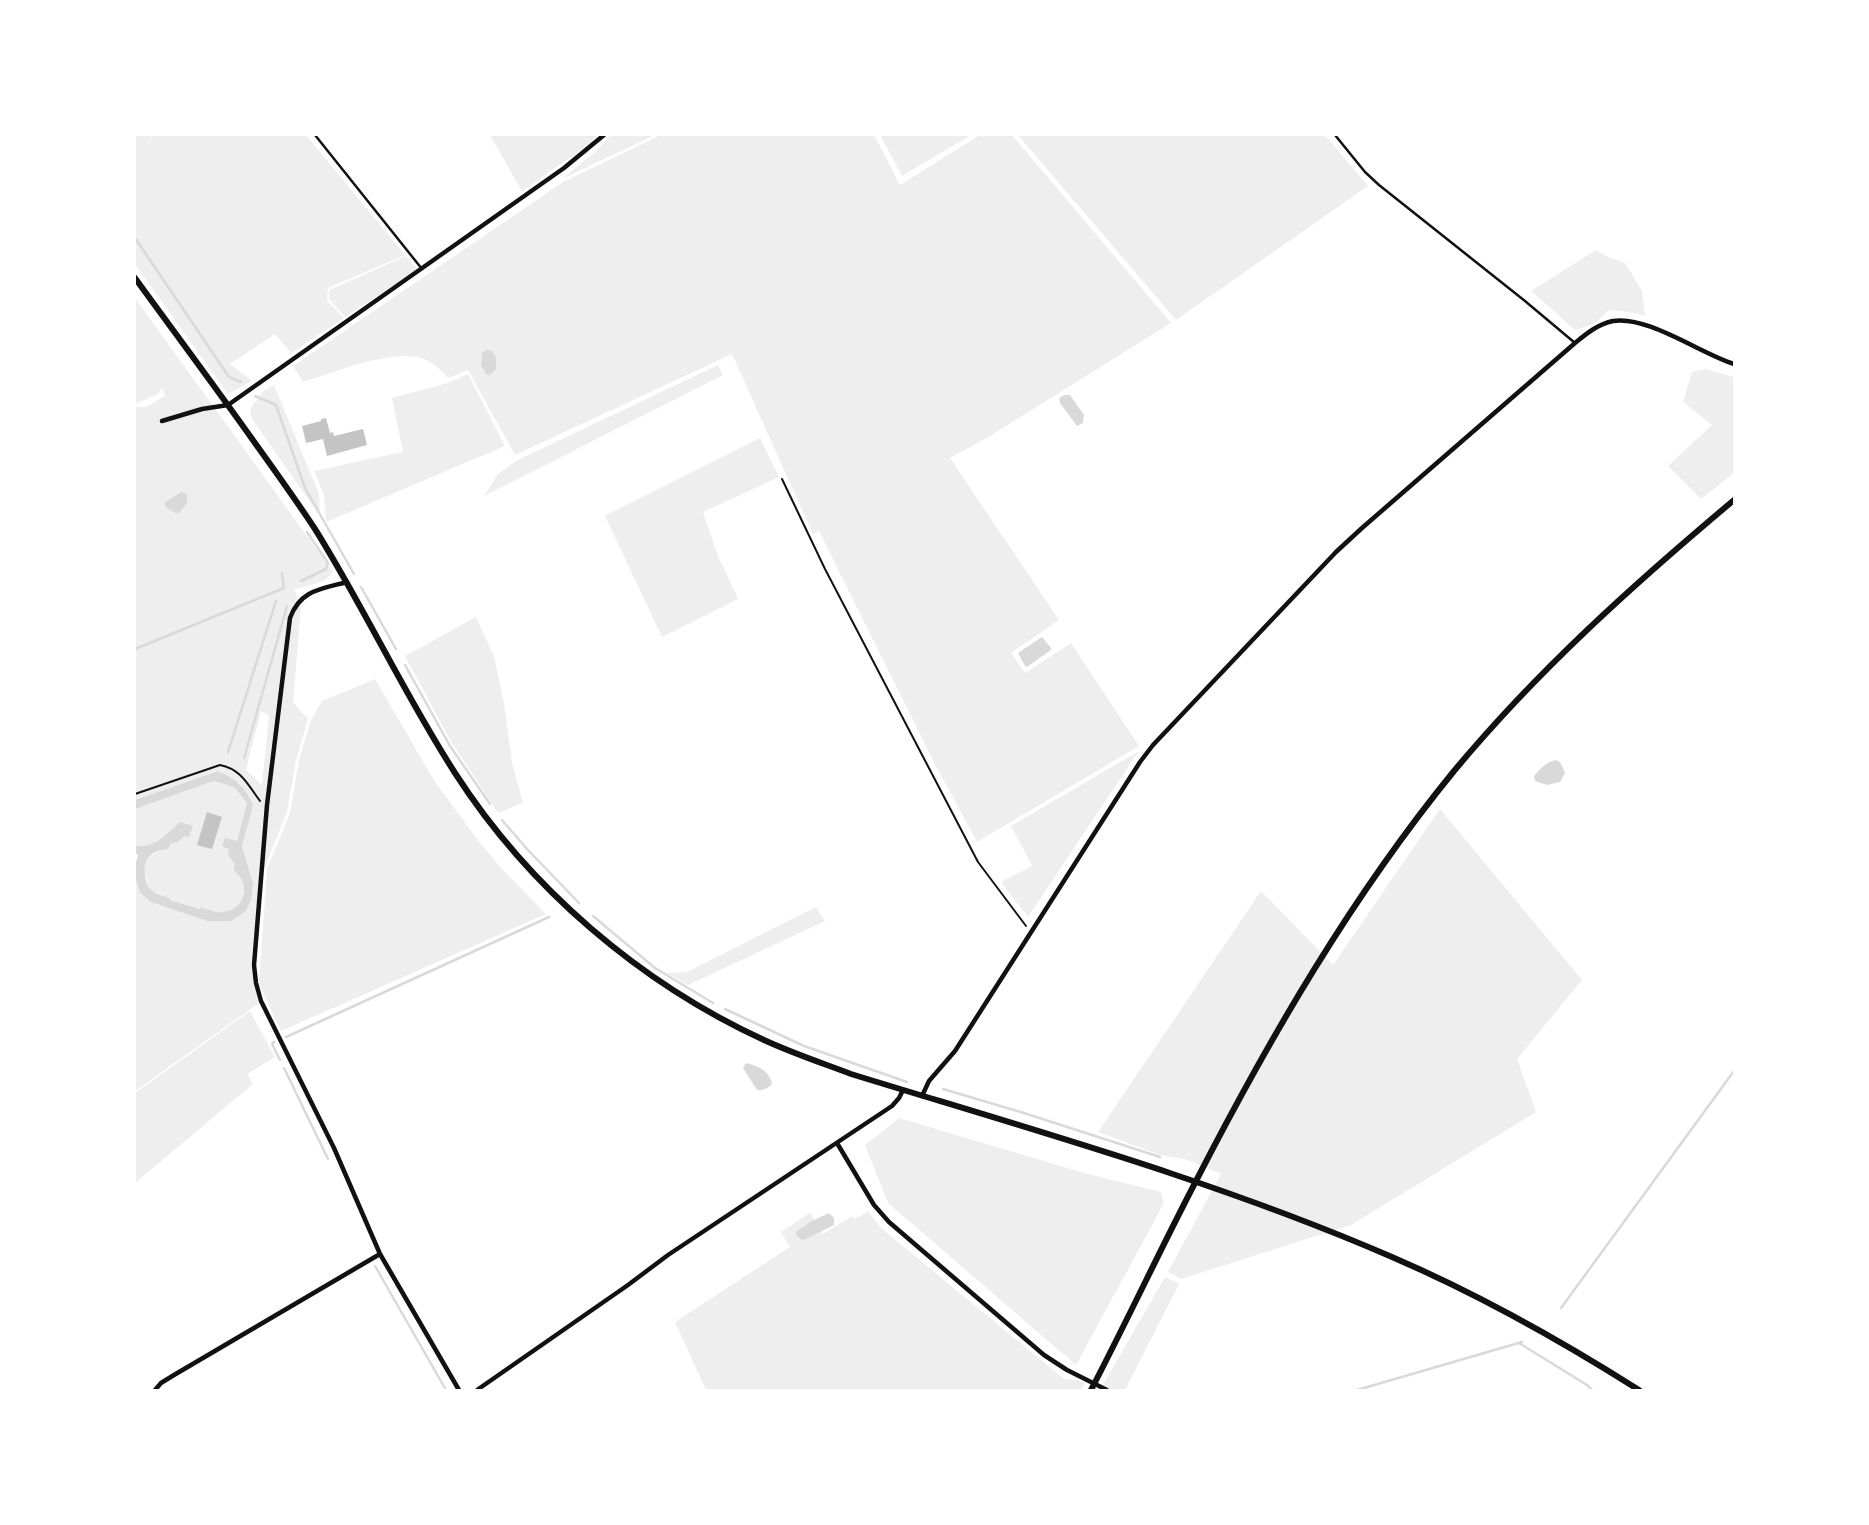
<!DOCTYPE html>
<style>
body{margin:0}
#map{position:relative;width:1869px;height:1525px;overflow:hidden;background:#fff;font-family:"Fira Sans",sans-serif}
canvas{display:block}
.frame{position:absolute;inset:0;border:136px solid #fff;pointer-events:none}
</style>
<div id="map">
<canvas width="1869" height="1525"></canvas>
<div class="frame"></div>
</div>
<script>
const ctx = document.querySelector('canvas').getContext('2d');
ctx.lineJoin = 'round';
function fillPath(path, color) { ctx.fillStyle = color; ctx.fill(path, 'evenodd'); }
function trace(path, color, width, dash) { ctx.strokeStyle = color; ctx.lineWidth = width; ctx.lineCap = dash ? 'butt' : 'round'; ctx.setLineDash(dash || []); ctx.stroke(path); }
fillPath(new Path2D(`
 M135 135H152L149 144 153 135H306L405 255 328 288 327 301 344 318 291 353 275 334 230 364 252 381 228 394 135 264Z
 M490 135H598L587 146 522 191Z
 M611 135H655L562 179 596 151Z
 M661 135H874L900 185 980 135H1012L1171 323 990 436 950 458 1059 620 1011 653 1025 673 1071 643 1139 746 977 842 936 766 819 531 813 534 732 354 515 455 468 370 449 378C441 371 432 361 422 358 391 349 335 372 303 382L293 366 563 182Z
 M880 135H971L902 176Z
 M1018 135H1325L1368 186 1176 320Z
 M1596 250 1608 257 1625 263 1642 291 1645 316 1629 312 1609 310 1594 324 1575 330 1531 291Z
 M406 256 418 270 345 317 329 299V290Z
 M135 298 333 572 324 581 294 590 301 606 293 702 308 719 296 760 287 812 264 869 255 929 251 964 254 983 259 1003 135 1091V877L140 893 151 902 207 921H231L253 884 242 846 250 797C240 782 234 778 218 771L135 800V407H146L165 396 162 388 158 394 135 404ZM261 711 269 715 262 785 246 770Z
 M718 365 723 375 484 496 498 474 518 460Z
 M1706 369 1734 377V473L1701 499 1668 466 1712 425 1683 402 1692 372Z
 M468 374 505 446 326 522 324 495 314 471 403 452 392 398 448 383Z
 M274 385 319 494 320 516 252 419 250 409 262 392Z
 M760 438 779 477 703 512 718 556 738 599 662 637 605 516Z
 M476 617 494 656 504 703 512 763 523 803 498 813 452 743 405 656Z
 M375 679 435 782 477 839 501 868 546 914 281 1031 259 984 267 869 290 813 299 760 311 720 322 701Z
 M1139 751 1028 917 1001 882 1032 866 1011 826Z
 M214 781 234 787 247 803 237 841 229 849 235 863 234 870C236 873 239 875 241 879 248 893 240 911 224 912 216 913 209 910 202 908L201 909 170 900V898L157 894 149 888 144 872 145 865 149 857 170 843 180 822C166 833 153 850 135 845V809Z
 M1440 809 1582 980 1517 1059 1536 1112 1351 1225 1181 1279 1168 1272 1221 1174 1185 1159 1160 1155 1098 1132 1261 891 1333 965Z
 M816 907 825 921 688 985 667 973 687 972Z
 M250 1011 275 1057 247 1074 253 1084 135 1183V1093Z
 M899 1118 1084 1173 1161 1192 1164 1203 1076 1365 888 1203 865 1145Z
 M868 1211 881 1228 1064 1379 1078 1380 1085 1383 1081 1390H706L675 1322 790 1247 781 1232 810 1213 823 1234 852 1216 855 1219Z
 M1165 1277 1179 1284 1125 1390H1112L1103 1385Z`), '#eee');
fillPath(new Path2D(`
 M486 350 492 351 496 358V369L490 375 486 374 481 365 482 353Z
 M1065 395H1070L1084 415 1083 423 1077 426 1060 403 1059 398Z
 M181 492 187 494V503L178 514 167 508 164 503Z
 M1042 637 1051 648V650L1027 667 1025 666 1018 653Z
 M1556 760 1560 762 1565 773 1560 782 1547 785 1535 781 1534 776C1540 769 1546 762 1556 760Z
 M218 771C235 778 246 787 253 805L242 846 253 884 251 901 245 912 231 921H207L151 902 140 893 135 877V866L138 855 135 853V845C153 850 167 833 180 822L193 826 189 837 184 836 178 842 171 843 168 849C144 850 140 869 149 888L157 894 170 898V900L200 909 201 907C209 910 216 913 223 912 240 911 249 893 241 879 239 875 236 873 234 870V863L228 855 229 849 222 846 225 838 237 841 247 803 234 787 214 781 135 809V800Z
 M746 1063C758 1066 770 1071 772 1084 768 1088 763 1091 757 1090L743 1068Z
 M829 1213 834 1218V1225L806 1239 802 1240 796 1235V1232L810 1222Z`), '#d9d9d9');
trace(new Path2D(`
 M135 238 229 377 241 382
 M255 396 276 405 305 488 354 574
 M301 581 326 569 328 563 307 532
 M361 587 396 649
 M135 649 284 588 282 573
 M405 665 450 746 490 804
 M228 752 276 601
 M244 758 287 606
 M502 820 527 849 579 903
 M593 916 655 968 713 1003
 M725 1009 804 1046 907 1082
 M286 1037 549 917
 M274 1042 272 1044 280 1060
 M284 1068 328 1159
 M943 1089 1024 1113 1160 1157
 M375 1266 446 1390
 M1561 1308 1734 1071
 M1519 1343 1587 1385 1592 1390
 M1357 1390 1522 1342`), '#d9d9d9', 2.5);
fillPath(new Path2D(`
 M326 418 330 433 333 432 334 436 363 429 367 445 327 456 323 439 306 443 302 426 321 421V419Z
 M207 812 222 817 212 849 197 845Z`), '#c4c4c4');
trace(new Path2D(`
 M782 479 825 569 978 862 1026 926
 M135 794 220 765C241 769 248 785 260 801`), '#111', 2);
trace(new Path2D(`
 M315 135 422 269
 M1335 135 1365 172 1379 185 1525 301 1575 343`), '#111', 2.5);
trace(new Path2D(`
 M162 421 202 409 228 405 564 168 604 135
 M347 582C321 589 300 590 290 618L267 805 254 965 256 983 261 1001 334 1148 380 1254 459 1390
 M922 1096 929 1081 955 1051 1140 762 1153 745 1336 552 1362 528 1575 343C1586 334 1598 324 1613 321 1647 315 1701 354 1734 364
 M837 1143 874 1205 889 1222 1044 1355 1067 1370 1107 1390
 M155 1390 161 1383 174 1375 380 1254
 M477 1390 628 1285 668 1255 892 1106 899 1098 903 1090`), '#111', 4.5);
trace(new Path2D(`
 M135 278C175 333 216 388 255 443 275 471 296 500 315 529 365 609 404 694 455 773 529 888 640 983 764 1040 792 1053 822 1063 851 1074 1033 1130 1217 1181 1392 1257 1478 1294 1560 1340 1639 1390
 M1091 1390C1127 1321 1160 1250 1196 1181 1270 1037 1352 896 1454 771 1538 670 1634 584 1734 500`), '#111', 6);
</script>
